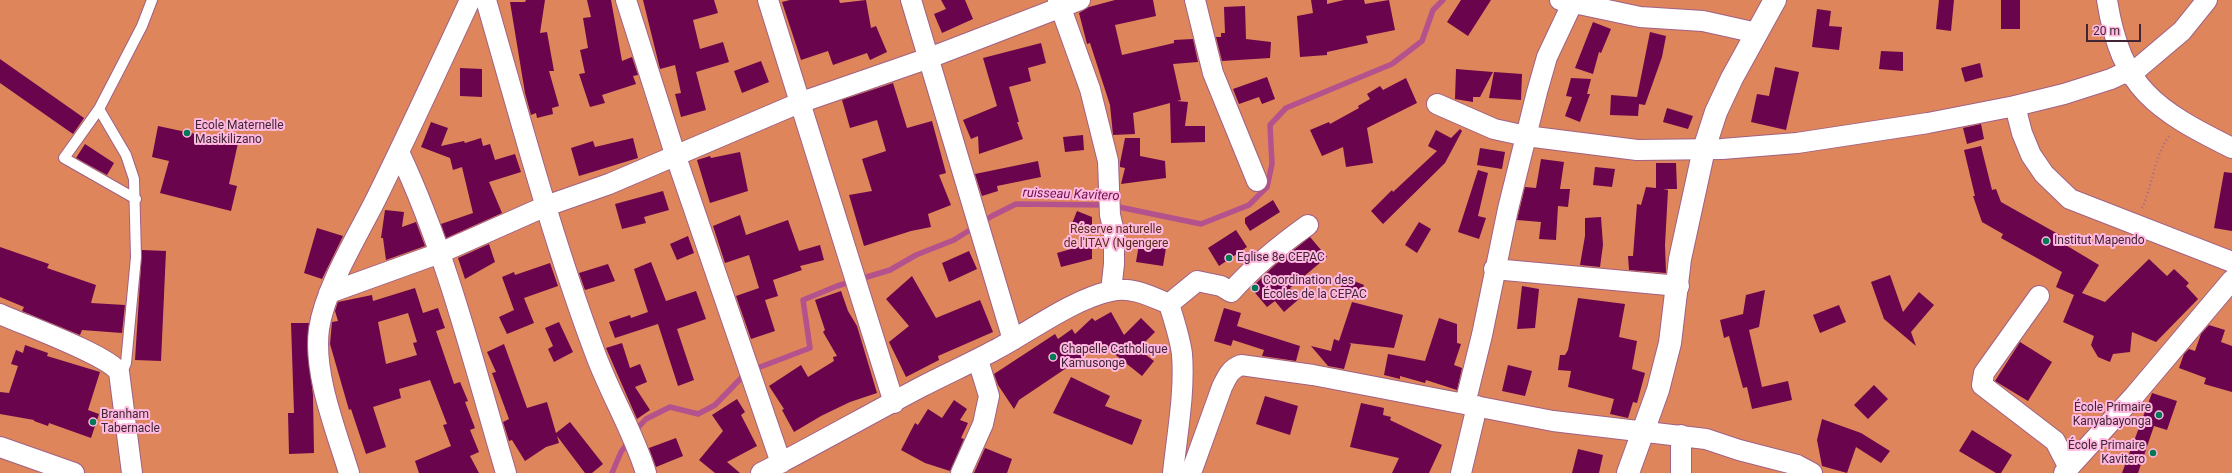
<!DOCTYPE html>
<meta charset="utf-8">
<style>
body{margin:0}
#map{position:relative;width:2232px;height:473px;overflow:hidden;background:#ffb9e0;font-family:Roboto,sans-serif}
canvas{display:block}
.scale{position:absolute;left:2086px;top:24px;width:55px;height:18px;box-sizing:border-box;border:2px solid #402535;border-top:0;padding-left:5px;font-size:12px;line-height:14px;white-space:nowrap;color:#402535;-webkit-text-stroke:3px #ffb9e0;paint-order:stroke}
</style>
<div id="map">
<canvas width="2232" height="473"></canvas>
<div class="scale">20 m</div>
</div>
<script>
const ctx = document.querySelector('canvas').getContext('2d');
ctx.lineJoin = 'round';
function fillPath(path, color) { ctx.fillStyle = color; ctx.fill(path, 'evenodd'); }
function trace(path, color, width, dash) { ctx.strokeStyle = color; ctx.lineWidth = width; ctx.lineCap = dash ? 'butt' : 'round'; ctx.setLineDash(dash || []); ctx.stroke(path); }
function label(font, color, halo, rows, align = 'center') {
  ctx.font = font + ' Roboto,sans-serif'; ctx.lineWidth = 4; ctx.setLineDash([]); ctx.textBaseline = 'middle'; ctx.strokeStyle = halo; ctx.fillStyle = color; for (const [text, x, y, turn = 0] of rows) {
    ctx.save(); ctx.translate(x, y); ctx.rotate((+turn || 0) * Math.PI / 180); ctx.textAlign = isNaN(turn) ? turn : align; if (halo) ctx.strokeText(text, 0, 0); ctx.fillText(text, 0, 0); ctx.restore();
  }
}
fillPath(new Path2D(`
 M0 0H2232V473H0Z`), '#df855b');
trace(new Path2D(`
 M1114 206 1201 224 1249 205 1267 187 1272 164 1270 125 1286 108 1392 64 1422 41 1433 10 1443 0
 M634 432 646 419 670 407 698 414 715 405 747 372 810 348 803 300 837 286 890 270 916 255 954 240 992 216 1016 204 1105 205
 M612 473 621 452 629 441`), '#b4528e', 5.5);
fillPath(new Path2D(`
 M526 0H545L540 33 547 32 554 71H549L559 106 552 108 553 114 537 118 536 113 531 115 525 93 510 2H525Z
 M587 0H611L622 61 632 57 638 75 633 76 636 84 602 95 605 103 590 107 579 74 585 73 580 50 588 48 583 18 591 17Z
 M643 0H714L718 13 693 20 700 49 723 42 729 62 696 72 706 110 681 117 675 94 681 93 675 65 660 69Z
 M790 0H839L840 3 866 0 871 28 876 26 887 52 870 60 867 53 833 65 828 51 801 60 782 2Z
 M941 0H965L973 19 942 33 934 14 946 9Z
 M1115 0H1153L1156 16 1115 25 1122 55 1174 43V40L1193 39 1198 62 1173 64 1181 100 1177 101 1188 102 1185 126H1205V142L1171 143 1170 103 1133 113 1135 134 1113 135 1110 105 1090 43 1087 44 1079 13 1089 7Z
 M1311 0H1327V4L1344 0H1364L1365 4 1389 0 1395 30 1366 36 1368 43 1327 52V55L1300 57 1297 16 1313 13Z
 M1461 0H1491L1468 36 1447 22Z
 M1939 0H1954L1951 31 1936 29Z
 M2001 0H2020V29H2001Z
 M1245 6 1246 39 1271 42 1270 58 1222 61 1216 37H1221V33H1225L1224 7Z
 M1817 9 1831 11 1829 26 1842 27 1839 50 1812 47Z
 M1593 22 1611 29 1601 53 1599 52 1593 74 1575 68Z
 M1650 32 1666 36 1662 57 1645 105 1639 104 1638 116 1610 115 1611 95 1637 97Z
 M1041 43 1046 63 1028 68 1031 81 1009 87 1019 122H1017L1023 139 979 154 978 136 971 139 963 120 997 106 983 58Z
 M1881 51 1903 52V71L1879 69Z
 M0 59 84 118 73 134 0 83Z
 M761 61 769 82 742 93 734 71Z
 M1980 63 1983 77 1965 82 1961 68Z
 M1775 67 1799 72 1786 130 1751 122 1757 94 1769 96Z
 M460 68 482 69V97L460 96Z
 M1456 69 1493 72 1480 97H1473V102L1455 99Z
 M1494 72 1522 74 1521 100 1489 98Z
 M1267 77 1275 99 1262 104 1259 97 1239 104 1233 89Z
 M1406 78 1417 103 1367 128 1373 163 1346 167 1343 147 1322 156 1310 130 1329 122 1330 124 1359 108 1358 106 1370 99 1367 94 1380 86 1383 90Z
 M1571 78 1591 79 1587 94H1590L1580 122 1565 116 1572 97 1566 96Z
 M893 83 907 128 932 121 946 173 939 175 951 205 928 214 931 227 911 231 864 246 849 195 872 191 862 159 886 151 877 120 850 128 842 100Z
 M1667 108 1693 116 1688 129 1663 122Z
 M431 122 448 128 441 146 464 141 465 143 481 138 483 146 490 144 495 160 515 154 521 172 489 182 502 213 446 238 441 224 473 213 462 167 453 170 450 158 421 147Z
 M1981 124 1984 139 1967 144 1963 128Z
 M158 126 238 143 229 184 237 186 231 211 160 193 169 161 152 157Z
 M1460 129 1462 131 1445 163 1383 224 1371 211 1392 190 1393 192 1437 151 1428 146 1436 130 1451 138Z
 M1083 135 1084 150 1065 152 1063 137Z
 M633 138 638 158 579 176 571 148 593 141 595 147Z
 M1125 138H1140V156L1165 161 1166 178 1121 184 1125 168 1120 167V163Z
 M85 144 114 163 107 175 76 158Z
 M1981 146 1992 190 1996 189 2001 202 2067 239 2064 244 2099 265 2082 293 2105 302 2149 259 2167 276 2174 269 2189 283 2186 286 2198 299 2156 342 2132 332 2130 352 2113 354 2110 362 2098 357 2091 345 2094 336 2063 322 2074 295 2056 287 2062 272 2001 238 2003 234 1982 222 1973 196H1975L1964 150Z
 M1480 148 1505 152 1502 169 1477 165Z
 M740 152 748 191 710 203 697 160 710 156 711 158Z
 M1541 159 1564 162 1560 189H1570L1568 207 1558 206 1556 240 1539 239 1541 222 1517 220 1525 187 1536 188Z
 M1038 161 1041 177 997 186 998 191 982 196 975 174Z
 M1656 163H1676L1677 189H1663L1668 190 1665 245 1666 273 1629 270 1628 256H1633L1637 204 1641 205 1646 187 1656 188Z
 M1595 167 1615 169 1612 187 1593 185Z
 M1478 170 1488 173 1478 216 1486 218 1479 239 1458 232Z
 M2224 172 2232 173V231L2214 228Z
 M663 191 669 210 644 217 646 223 622 229 615 204Z
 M1273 200 1280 212 1250 231 1245 223V218Z
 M385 210 404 212 402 227 416 222 425 246 386 260 383 238H381Z
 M1077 211 1092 217V234L1071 226Z
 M740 215 746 235 788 220 799 251 820 245 824 260 800 266 802 270 773 280 778 296 765 300 775 331 751 339 736 296 759 288 749 255 725 263 713 226Z
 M1601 217 1603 245 1600 267 1580 265 1585 236V218Z
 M1419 222 1431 229 1417 253 1405 245Z
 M317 228 343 236 322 279 304 273Z
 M1236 230 1247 247 1219 266 1208 248Z
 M688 236 694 253 677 260 670 244Z
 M1310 237 1327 257 1290 288 1299 299 1284 312 1275 301 1267 307 1251 288 1275 265Z
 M1092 243V259L1061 267 1057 253Z
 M489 244 495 262 465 279 458 258Z
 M1139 244 1166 248 1163 266 1136 262Z
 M0 247 49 264 47 268 96 285 91 303 125 305 122 333 82 330 80 335 22 311 24 307 0 297Z
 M142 250 166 251 161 361 135 360Z
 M969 251 977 269 949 282 942 263Z
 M651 262 666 301 696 291 706 319 677 329 694 380 678 386 658 324 615 338 609 322 630 315 631 318 648 312 634 269Z
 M550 263 558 286 524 298 534 323 507 334 499 317 514 310 502 277 514 272 515 275Z
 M608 264 615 281 585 290 579 273Z
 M1890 275 1903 312 1919 292 1934 305 1911 332 1916 346 1884 319 1871 282Z
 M912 276 936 318 980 300 993 332 938 356 939 360 906 377 889 342 909 326 886 299Z
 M1344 277 1364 285 1359 298 1340 290Z
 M1522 286 1539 289 1535 328 1517 329Z
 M415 288 423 313 438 308 445 328 436 331 454 384 460 382 468 401 465 402 475 428 470 430 479 452 470 456 479 473H419L415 461 451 446 443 425 447 424 430 380 399 389 401 398 373 407 386 447 366 454 351 409 349 410 330 344 332 322 338 321 335 311 338 302 372 295 373 301ZM408 313 417 342 413 343 417 355 386 364 378 322Z
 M1765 290 1759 327 1749 330 1762 387 1788 381 1792 400 1752 409 1747 387 1743 388 1729 336 1724 338 1720 320 1743 314 1746 295Z
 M841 291 848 311 857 326 877 393 850 402 821 416 794 432 782 410 784 409 769 386 801 365 808 377 834 361 833 357 837 356 823 332 825 330 815 300Z
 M1578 298 1625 304 1619 337 1637 341 1632 369 1645 373 1637 403 1633 402 1628 418 1610 414 1614 399 1568 387 1571 371 1558 370 1560 355H1565L1568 350Z
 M1352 302 1403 315 1394 348 1349 343 1351 344 1344 369 1328 366 1311 346 1331 351 1334 339 1339 341Z
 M1839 305 1846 322 1820 333 1813 315Z
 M1224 308 1241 313 1237 326 1300 346 1296 361 1262 356 1264 350 1233 340 1231 346 1214 341Z
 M1111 312 1124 335 1141 318 1155 332 1138 349 1154 361 1142 376 1102 344 1019 400 1014 409 998 385 994 374 1055 334 1058 339 1072 329 1075 334 1092 318 1095 321Z
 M1439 318 1457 324V343L1461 344 1454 365 1462 368 1457 390 1426 380 1425 383 1400 376V379L1384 375 1388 354 1425 361Z
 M559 322 573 352 554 362 548 349 553 346 545 328Z
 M291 323H309L307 347 313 395 314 453 289 454 288 413H294Z
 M2209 325 2225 330 2221 342 2232 346V392L2204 384 2206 378 2179 368 2184 354 2189 349 2195 351 2201 334Z
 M2020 342 2052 362 2028 401 1995 381Z
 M622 343 630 368 640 364 647 382 635 387 650 410 637 419 606 348Z
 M504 344 527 408 547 402 556 433 570 422 603 464 592 473H585L557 436 559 443 546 447 525 461 512 440 509 441 503 422 509 419 492 373 496 372 487 352Z
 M25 345 48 353 47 356 100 372 88 410 99 414 91 438 49 423 48 426 34 421V420L0 414V392L9 393 18 366 11 364 16 350 23 353Z
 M1508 365 1532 371 1525 396 1502 391Z
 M1071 377 1110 396 1105 406 1142 420 1132 445 1053 413Z
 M1874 385 1888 399 1868 419 1854 405Z
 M2152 393 2177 401 2167 430 2154 426 2138 473H2122Z
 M1265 396 1298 406 1290 435 1256 424Z
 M737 399 745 412 741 415 757 446 727 462 740 473H715L699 460 723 431 712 415Z
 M954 400 967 409 960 420 968 423 961 438 964 439 950 471 925 463 901 450 915 423 918 425 928 409 942 418Z
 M1361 403 1384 408 1383 415 1391 417 1390 420 1442 445 1429 473H1392L1399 458 1350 447Z
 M1822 419 1861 433 1890 451 1881 463 1856 447 1847 473 1822 466 1817 440Z
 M1972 430 2012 455 2001 473H1996L1959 451Z
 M676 438 683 456 656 467 649 448Z
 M985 448 1012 459 1007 473H974Z
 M1578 449 1603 455 1599 473H1572Z`), '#6a044c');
const lane = new Path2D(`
 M99 109 126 155 134 179 136 257 126 363 123 370 119 372
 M136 199 64 158 99 109 142 26 152 0`);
const street = new Path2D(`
 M486 0C520 118 552 238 595 353 610 394 633 431 646 473
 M626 0 675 154 781 463
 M768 0 894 403
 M911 0 1013 340
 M1058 0 1090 89 1108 161 1110 215 1114 232V264L1111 291
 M1195 0 1213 73 1257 181
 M1560 0 1640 17 1703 21 1757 33
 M2107 0C2121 89 2156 110 2232 148
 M2130 75 2182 31 2207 0
 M1437 104 1494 129 1526 136 1637 150 1722 149 1797 143 1928 123 2015 106 2064 94 2111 79 2128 71
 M2015 106 2022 133 2031 155 2044 174 2070 199 2232 262
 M399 152C447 254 474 365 506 473
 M1494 269 1679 286
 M329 293 440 253 546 206 609 184 799 103 929 58 1080 0
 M2039 296 1984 373 1982 385 2055 441 2069 468
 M1169 304 1197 281 1221 286 1231 292C1254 266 1280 245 1308 225
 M0 314C24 325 106 354 119 372L132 473
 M1465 404 1482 335 1508 209 1537 92 1547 57 1572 4
 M1681 435V473
 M0 447 74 473
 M349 473C336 430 313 374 319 329 325 288 357 237 376 199 408 134 439 67 470 0
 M761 473C815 445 868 415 921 387 946 374 971 363 995 350 1029 332 1073 299 1111 291 1131 286 1150 296 1169 304 1174 320 1180 338 1182 354 1185 393 1177 434 1173 473
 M961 473 983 424 989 396 978 360
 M1191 473 1222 387C1227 377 1230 369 1241 365L1313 375 1553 421 1706 439 1739 450 1797 465 1812 473
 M1461 473 1477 406
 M2064 473 2134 396 2232 280`);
const secondary = new Path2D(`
 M1628 473 1658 390 1670 343 1680 259 1704 149 1716 112 1732 78 1775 0`);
trace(lane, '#a06185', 12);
trace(street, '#a06185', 22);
trace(secondary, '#a06185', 24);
trace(new Path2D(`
 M2142 208C2153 185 2154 155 2170 135`), '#9e6e89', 2.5, [1, 3]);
trace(lane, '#fff', 10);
trace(street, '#fff', 20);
trace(secondary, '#fff', 22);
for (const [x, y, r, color] of [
 [187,133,4,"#007956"],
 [2046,241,4,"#007956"],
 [1229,258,4,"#007956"],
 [1255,288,4,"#007956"],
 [1053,357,4,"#007956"],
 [2159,415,4,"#007956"],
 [93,422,4,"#007956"],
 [2153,453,4,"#007956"]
]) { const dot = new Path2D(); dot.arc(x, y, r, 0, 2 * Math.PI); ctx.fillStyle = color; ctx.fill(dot); trace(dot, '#ffb9e0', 1.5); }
label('12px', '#402535', '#ffb9e0', [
 ["Ecole Maternelle",195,126],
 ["Masikilizano",195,140],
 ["Institut Mapendo",2054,241],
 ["Eglise 8e CEPAC",1237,258],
 ["Coordination des",1263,281],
 ["Écoles de la CEPAC",1263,295],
 ["Chapelle Catholique",1061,350],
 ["Kamusonge",1061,364],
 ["École Primaire",2151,408,"right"],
 ["Kanyabayonga",2151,422,"right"],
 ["Branham",101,415],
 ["Tabernacle",101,429],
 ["École Primaire",2145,446,"right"],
 ["Kavitero",2145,460,"right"]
], 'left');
label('12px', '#582d19', '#ffb9e0', [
 ["Réserve naturelle",1116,230],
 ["de l'ITAV (Ngengere",1116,244]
]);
label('italic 13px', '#6c0f4f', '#ffb9e0', [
 ["ruisseau Kavitero",1071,195,2]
]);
</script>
